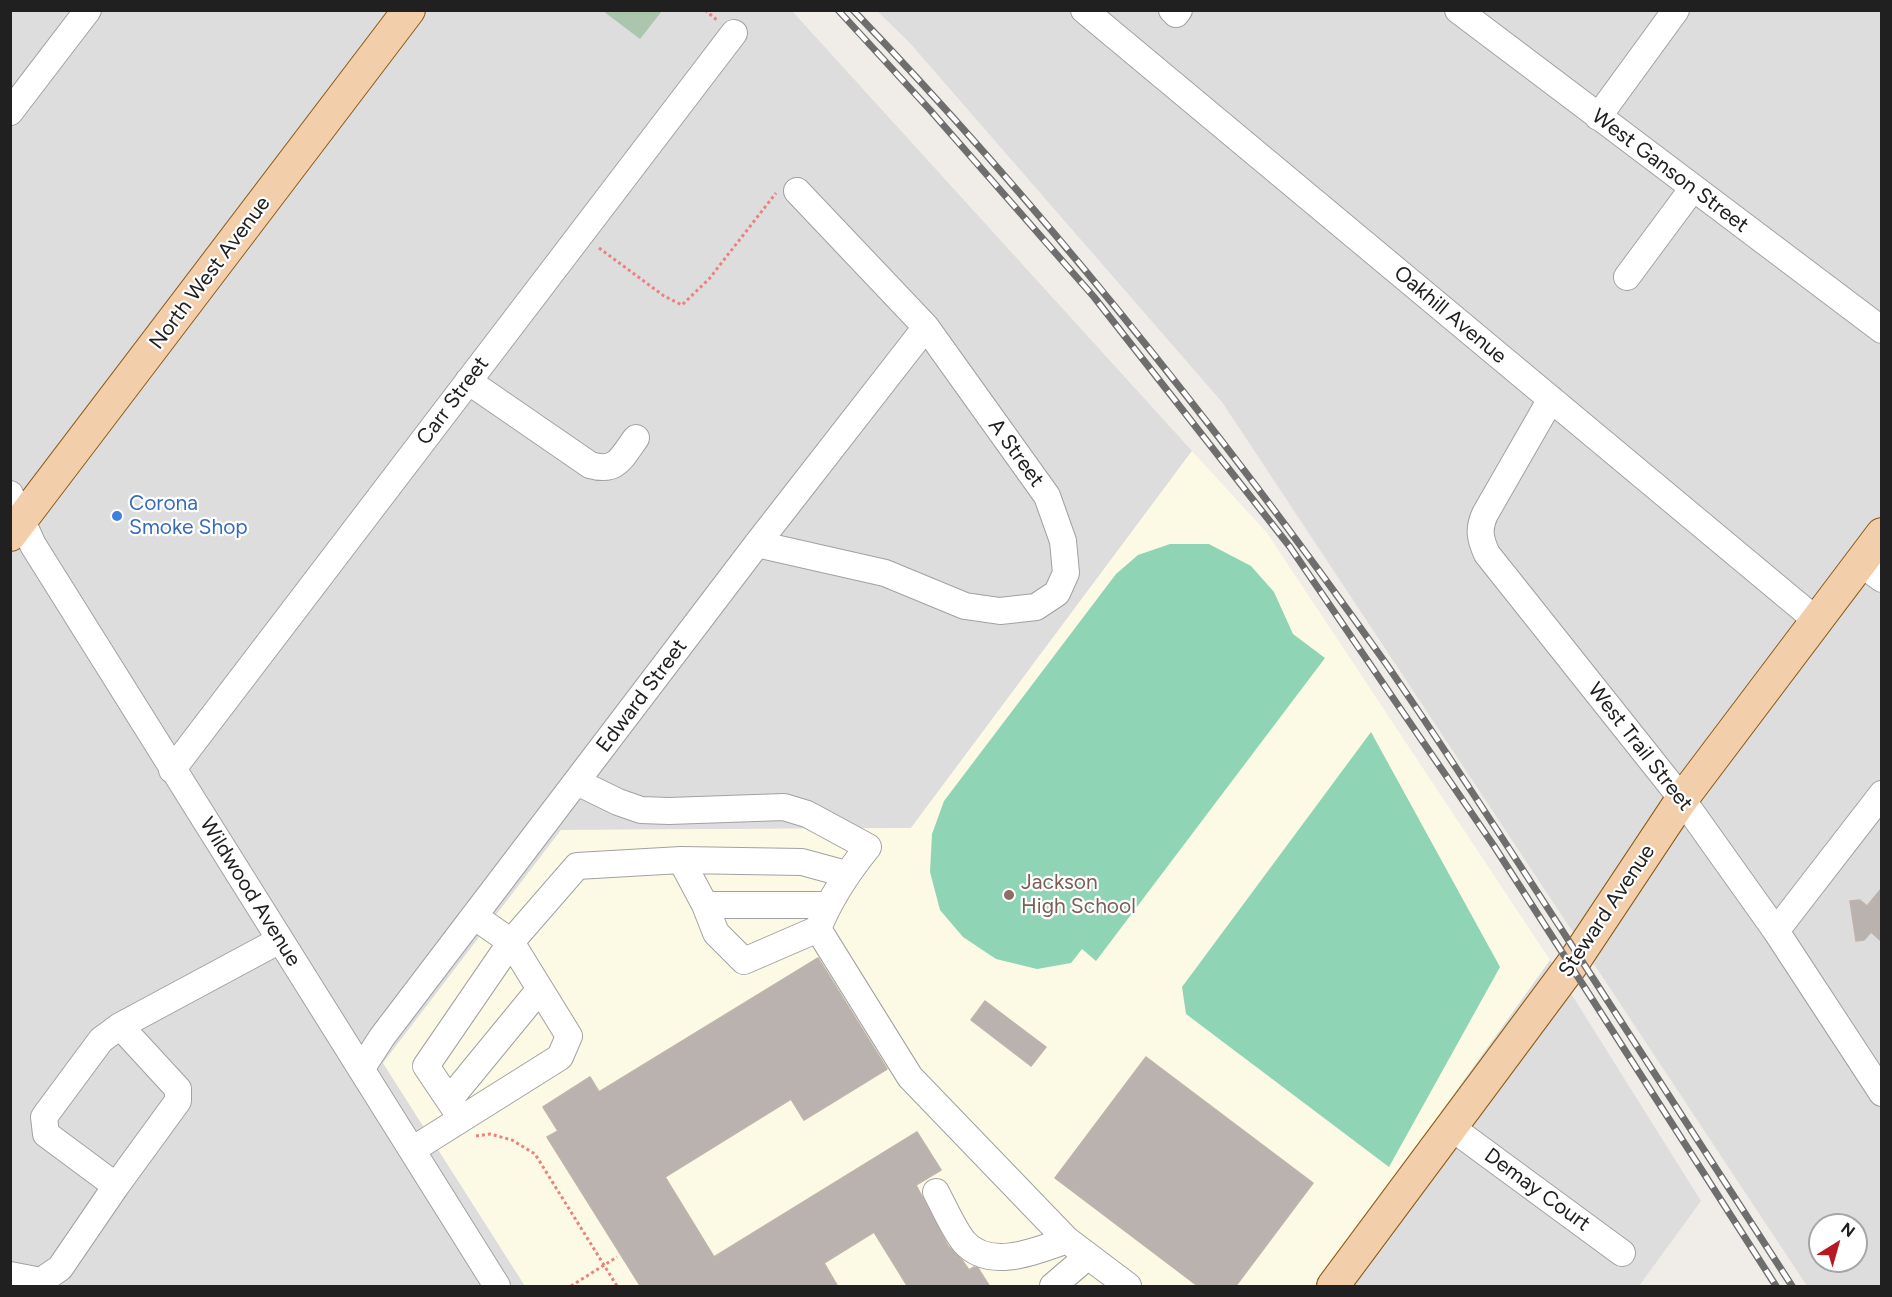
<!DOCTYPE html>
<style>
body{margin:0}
#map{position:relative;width:1892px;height:1297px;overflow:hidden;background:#f0ede8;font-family:Figtree,sans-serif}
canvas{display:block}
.frame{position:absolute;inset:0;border:12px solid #202020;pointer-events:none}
.north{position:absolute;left:1808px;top:1213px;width:60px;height:60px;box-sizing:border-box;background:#fff;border:2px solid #a6a6a6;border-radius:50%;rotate:37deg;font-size:16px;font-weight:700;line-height:24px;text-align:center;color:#202020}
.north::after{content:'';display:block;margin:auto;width:21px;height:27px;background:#b91823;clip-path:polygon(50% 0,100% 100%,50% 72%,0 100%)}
</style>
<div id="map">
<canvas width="1892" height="1297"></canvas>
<div class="frame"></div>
<div class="north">N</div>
</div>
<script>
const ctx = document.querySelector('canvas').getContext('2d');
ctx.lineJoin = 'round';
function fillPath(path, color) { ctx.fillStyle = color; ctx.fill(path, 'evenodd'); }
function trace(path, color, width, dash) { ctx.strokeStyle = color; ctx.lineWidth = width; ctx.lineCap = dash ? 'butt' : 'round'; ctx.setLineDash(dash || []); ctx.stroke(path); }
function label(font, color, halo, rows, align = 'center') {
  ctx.font = font + ' Figtree,sans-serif'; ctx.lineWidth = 4.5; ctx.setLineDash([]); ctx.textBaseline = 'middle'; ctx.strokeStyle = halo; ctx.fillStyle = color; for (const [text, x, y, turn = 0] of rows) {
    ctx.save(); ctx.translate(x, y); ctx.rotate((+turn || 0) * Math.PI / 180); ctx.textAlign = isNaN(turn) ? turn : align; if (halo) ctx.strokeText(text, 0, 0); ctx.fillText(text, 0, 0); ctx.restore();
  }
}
fillPath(new Path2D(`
 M10 11H792L1192 451 911 828 561 830 383 1063 525 1286H11Z
 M877 11H1881V1286H1807L1222 402 909 42ZM1820 1225H1856V1261H1820Z
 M1550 960 1701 1201 1639 1286H1316Z`), '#dedddd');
fillPath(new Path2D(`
 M1192 451 1267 533 1550 960 1316 1286H525L383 1063 561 830 911 828Z`), '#fcfae5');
fillPath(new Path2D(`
 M603 11H662L640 39Z`), '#acc6ae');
fillPath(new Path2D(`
 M1170 544H1209L1251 566 1274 592 1293 634 1325 658 1096 961 1082 949 1071 963 1037 969 996 959 963 937 940 910 930 872 932 834 944 801 1116 574 1138 555Z
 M1371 732 1500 967 1389 1167 1186 1014 1182 987Z`), '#8fd5b5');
const building = new Path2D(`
 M1881 889V941L1871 932 1864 940 1856 941 1850 901 1860 900 1867 906Z
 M818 958 887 1069 804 1120 791 1099 665 1177 714 1257 917 1132 941 1170 916 1185 948 1246 962 1260 969 1270 974 1267 978 1268 990 1287H908L874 1232 824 1263 838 1287H641L547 1137 558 1131 543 1107 590 1077 599 1092Z
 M985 1001 1046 1047 1031 1066 971 1020Z
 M1146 1057 1313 1183 1235 1287H1199L1055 1178Z`);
fillPath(building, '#b9b2ae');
trace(building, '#c0b3ac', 1.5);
const minor = new Path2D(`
 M1084 10 1816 620
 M1172 10 1176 14 1179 10
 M1458 10 1882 330
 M10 112 88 10
 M1598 117 1676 10
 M1627 277 1693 188
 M468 381 590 465C617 473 621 458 636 438
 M1551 399 1485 514C1478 529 1480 539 1487 554L1682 799 1776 931 1882 1093
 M10 494 33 545 497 1286
 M757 544 885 573 965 606 1000 611 1036 607 1057 593 1066 573 1063 541 1047 496 926 327 797 191
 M1860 563 1882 579
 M172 770 734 33
 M577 782 618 802 641 810 669 811 784 807 807 814 868 847C847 873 830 898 818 929L910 1077 1067 1240 1128 1286
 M681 860 705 905 716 933 744 961 818 929
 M705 905H827
 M1776 931 1882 794
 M362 1068 382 1037 757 544 926 327
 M449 1100 540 989
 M461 1118 426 1066 511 942 474 916
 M1452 1128 1622 1253
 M412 1150 560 1057 569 1036 511 942 577 866 681 860 802 862 846 874
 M116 1186 46 1134 44 1117 101 1040 120 1026
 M936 1192C944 1207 954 1230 964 1242 990 1271 1036 1251 1067 1240
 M10 1275 41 1281 60 1268 116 1186 178 1101V1089L120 1026 280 940
 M1053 1286 1088 1256`);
const major = new Path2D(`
 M10 535 409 10
 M1333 1286 1571 966 1682 799 1882 534`);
trace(minor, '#a1a1a1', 28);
trace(major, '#8b5a12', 34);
trace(new Path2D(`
 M705 10 718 21
 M599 248 664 296 682 305 709 279 776 193
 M476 1136 490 1134 512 1140 535 1154 617 1286
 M571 1286 617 1257`), '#ea827e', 3, [3, 3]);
trace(minor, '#fff', 26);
trace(major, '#f2ceab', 32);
const rail = new Path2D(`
 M838 10 930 110 1094 297 1290 547 1494 846 1776 1286
 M853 10C1049 214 1224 435 1387 665 1449 755 1508 847 1567 938 1642 1054 1717 1170 1792 1286`);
trace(rail, '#6e6e6e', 7);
trace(rail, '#fff', 4.5, [14]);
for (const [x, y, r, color] of [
 [117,516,6,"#3f7fe0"],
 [1009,895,6,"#8d6e63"]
]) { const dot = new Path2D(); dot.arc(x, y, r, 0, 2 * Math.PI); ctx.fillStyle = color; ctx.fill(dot); trace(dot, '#fff', 2); }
label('21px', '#202020', '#fff', [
 ["West Ganson Street",1670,171,37],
 ["North West Avenue",210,273,-53],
 ["Oakhill Avenue",1450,315,40],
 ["Carr Street",453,401,-53],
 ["A Street",1016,453,54],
 ["Edward Street",642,696,-53],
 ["West Trail Street",1640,747,52],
 ["Wildwood Avenue",250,892,58],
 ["Steward Avenue",1607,911,-56],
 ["Demay Court",1537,1190,36]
]);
label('21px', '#366cbe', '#fff', [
 ["Corona",129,504],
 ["Smoke Shop",129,528]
], 'left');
label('21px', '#785e54', '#fff', [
 ["Jackson",1021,883],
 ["High School",1021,907]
], 'left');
</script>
